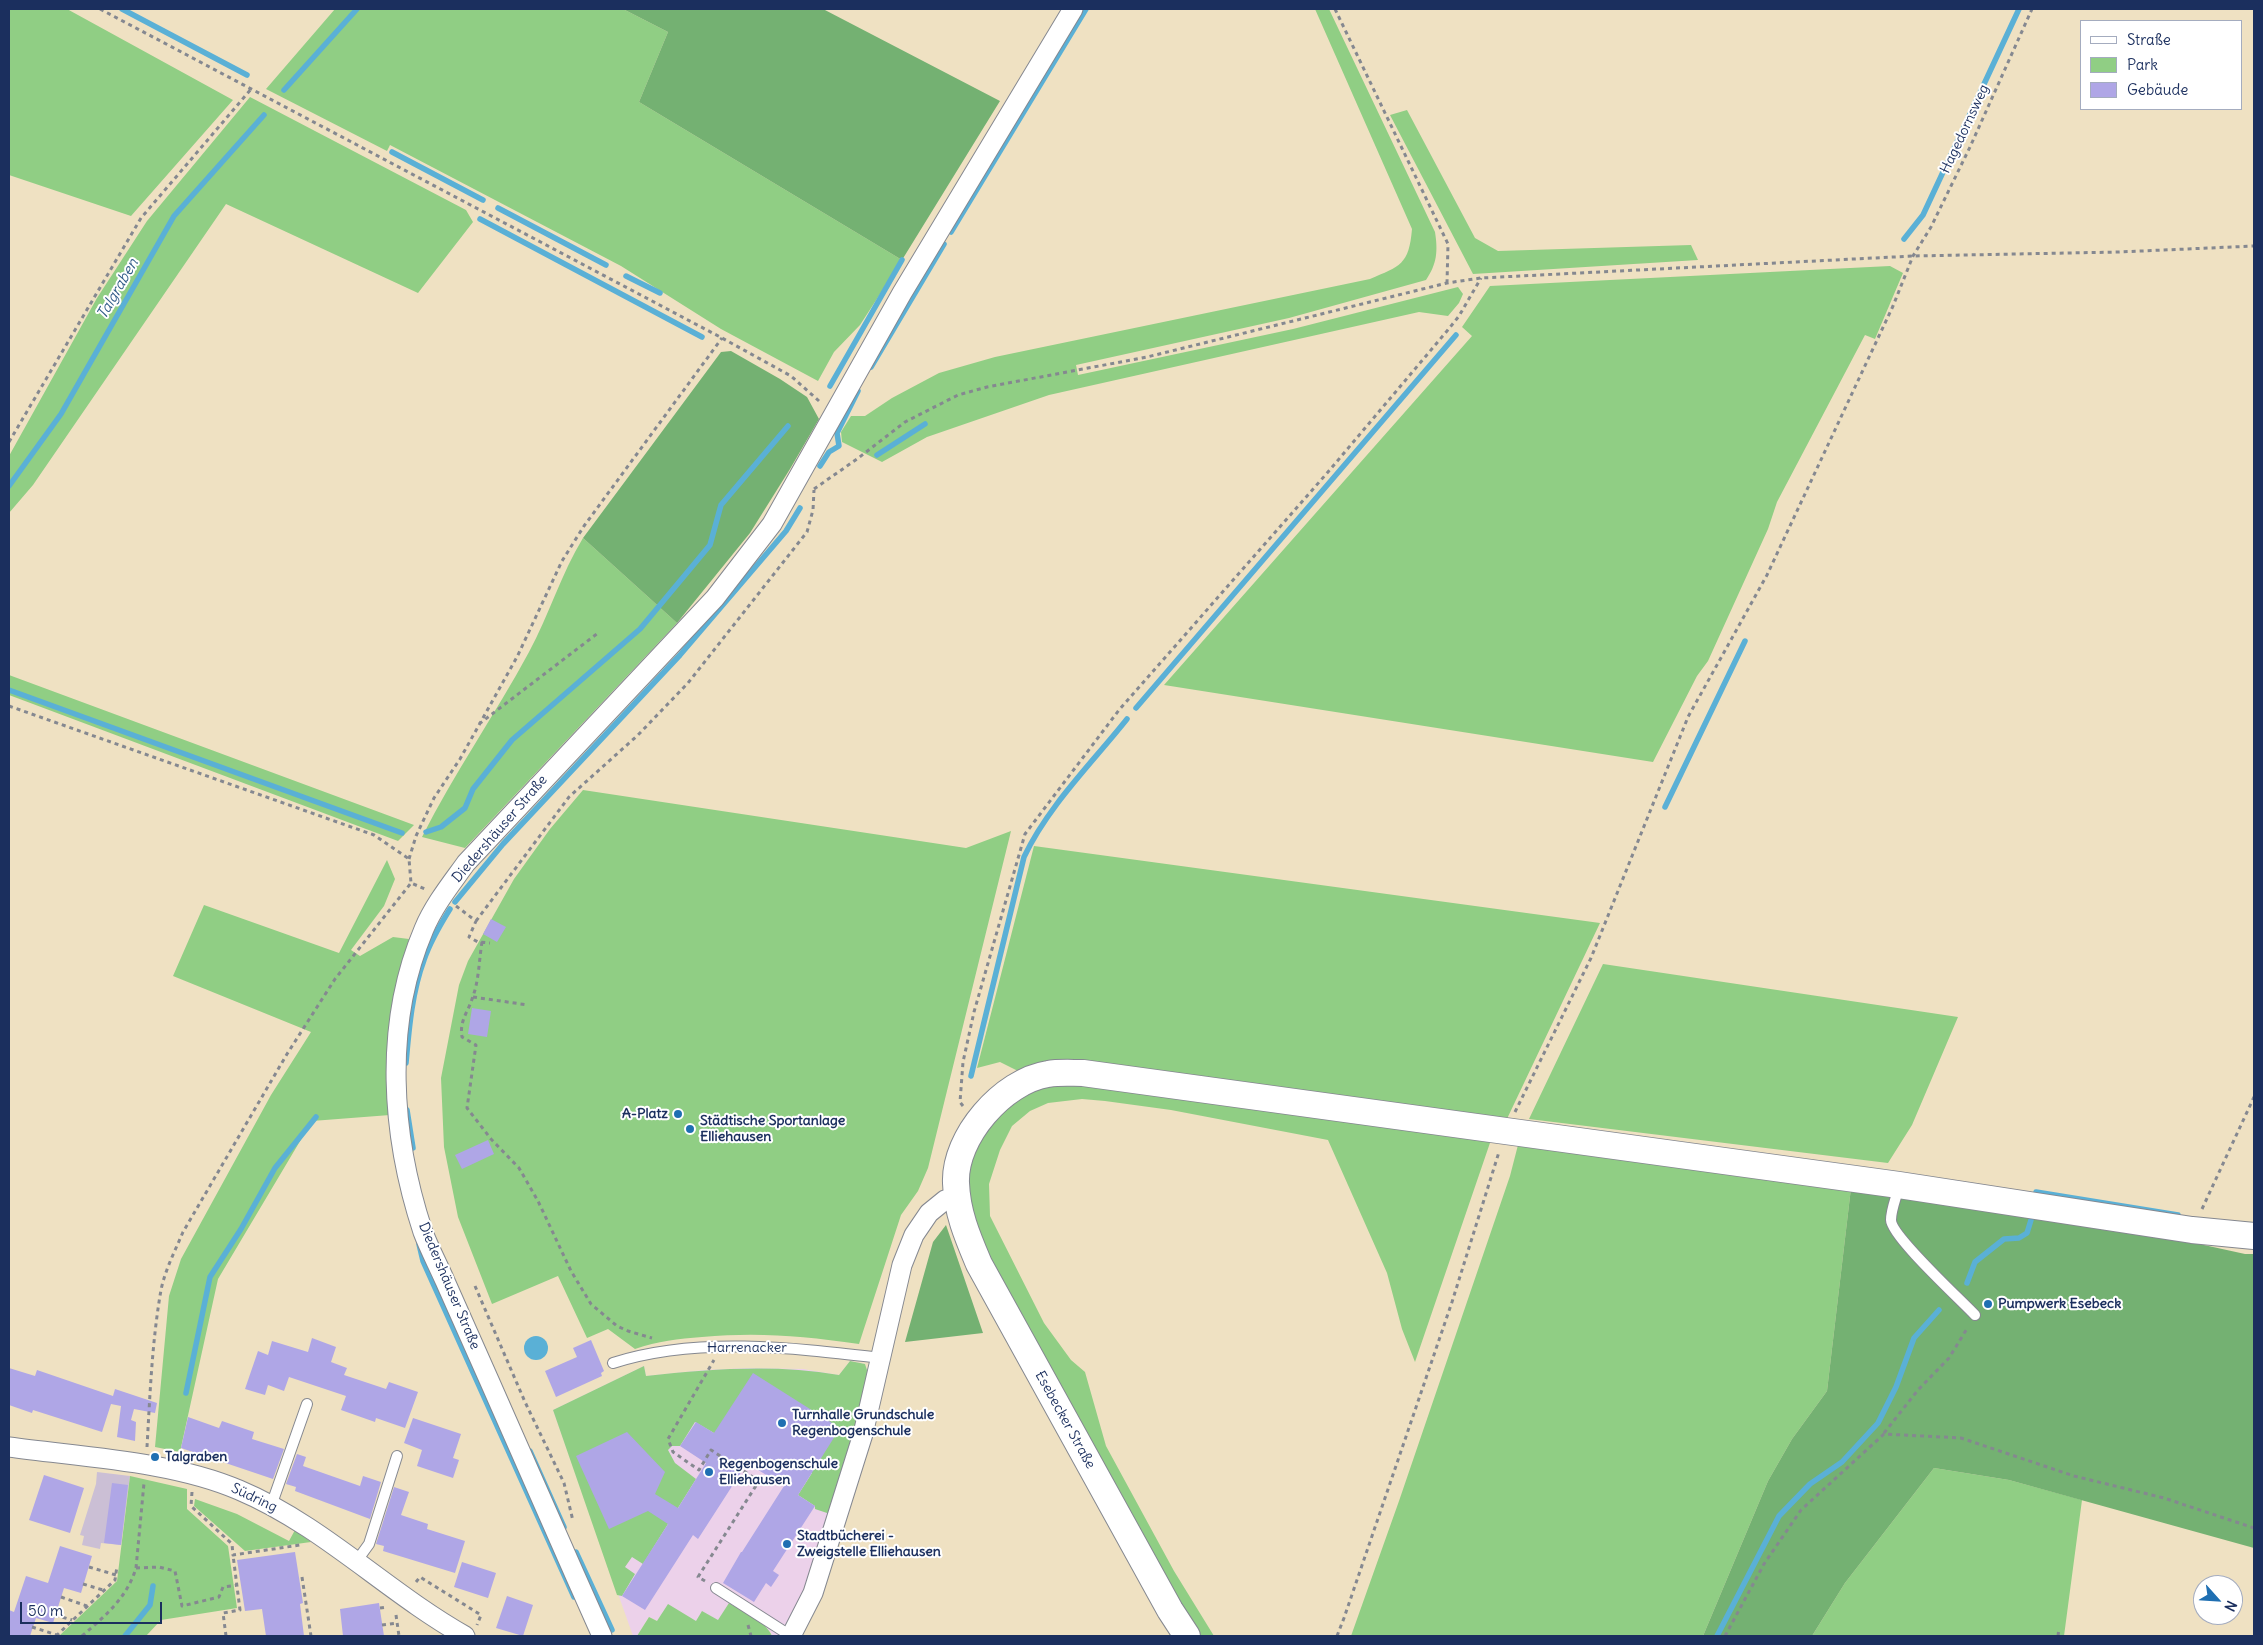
<!DOCTYPE html>
<meta charset="utf-8">
<style>
body{margin:0}
#map{position:relative;width:2263px;height:1645px;overflow:hidden;background:#efe1c2;font-family:Delius,sans-serif}
canvas{display:block}
.frame{position:absolute;inset:0;border:10px solid #1b2f5e;pointer-events:none}
.legend{position:absolute;left:2080px;top:20px;width:162px;height:90px;box-sizing:border-box;background:#fff;border:1px solid #a4acbf;margin:0;padding:6px 9px;list-style:none;font-size:15px;color:#1b2f5e}
.legend li{display:flex;align-items:center;gap:10px;height:25px}
.legend b{width:25px;border:1px solid #a4acbf}
.north{position:absolute;left:2193px;top:1575px;width:50px;height:50px;box-sizing:border-box;background:#fff;border:1px solid #a4acbf;border-radius:50%;rotate:116deg;font-size:14px;font-weight:700;line-height:20px;text-align:center;color:#1b2f5e}
.north::after{content:'';display:block;margin:auto;width:18px;height:22px;background:#1f6fb2;clip-path:polygon(50% 0,100% 100%,50% 72%,0 100%)}
.scale{position:absolute;left:20px;top:1602px;width:142px;height:22px;box-sizing:border-box;border:2px solid #1b2f5e;border-top:0;padding-left:6px;font-size:15px;line-height:18px;white-space:nowrap;color:#1b2f5e;-webkit-text-stroke:4px #fff;paint-order:stroke}
</style>
<div id="map">
<canvas width="2263" height="1645"></canvas>
<div class="frame"></div>
<ul class="legend">
<li><b style="height:6px;background:#fff"></b>Straße</li>
<li><b style="height:14px;background:#90ce84"></b>Park</li>
<li><b style="height:14px;background:#afa6e6"></b>Gebäude</li>
</ul>
<div class="north">N</div>
<div class="scale">50 m</div>
</div>
<script>
const ctx = document.querySelector('canvas').getContext('2d');
ctx.lineJoin = 'round';
function fillPath(path, color) { ctx.fillStyle = color; ctx.fill(path, 'evenodd'); }
function trace(path, color, width, dash) { ctx.strokeStyle = color; ctx.lineWidth = width; ctx.lineCap = dash ? 'butt' : 'round'; ctx.setLineDash(dash || []); ctx.stroke(path); }
function label(font, color, halo, rows, align = 'center') {
  ctx.font = font + ' Delius,sans-serif'; ctx.lineWidth = 4; ctx.setLineDash([]); ctx.textBaseline = 'middle'; ctx.strokeStyle = halo; ctx.fillStyle = color; for (const [text, x, y, turn = 0] of rows) {
    ctx.save(); ctx.translate(x, y); ctx.rotate((+turn || 0) * Math.PI / 180); ctx.textAlign = isNaN(turn) ? turn : align; if (halo) ctx.strokeText(text, 0, 0); ctx.fillText(text, 0, 0); ctx.restore();
  }
}
fillPath(new Path2D(`
 M850 1361 865 1364 869 1376 806 1590 780 1636H772L770 1631 718 1621H657L649 1617 637 1636H633L553 1410 644 1366 646 1376 704 1370 749 1368 803 1369 839 1375Z`), '#ecd1ea');
fillPath(new Path2D(`
 M97 1472 130 1476 121 1545 101 1543 100 1549 82 1545 84 1536 80 1535 96 1484Z`), '#cbbfd5');
fillPath(new Path2D(`
 M9 9H67L233 100 131 216 9 175Z
 M335 9H623L668 32 639 102 902 260 860 325 834 352 818 381 721 329 621 266 390 145 387 151 266 89Z
 M1315 9H1329L1435 232C1438 251 1437 264 1426 280L1289 318 1076 365 1078 375 1293 329 1458 287 1463 294 1459 303 1448 316 1419 312 1049 395 927 437 882 462 842 442 841 432 851 416H865L892 398 939 373 995 357 1370 279C1400 266 1409 265 1412 229Z
 M250 97 466 210 473 222 418 293 226 204 33 485 9 513V456L97 298 147 221Z
 M1407 110 1475 238 1498 251 1691 245 1698 260 1473 274 1390 115Z
 M1890 266 1903 273 1875 339 1865 335 1777 502 1768 529 1708 661 1697 676 1653 762 1164 685 1472 336 1462 327 1490 286Z
 M583 538 677 623 465 848 422 837C454 773 495 715 529 652 549 615 561 574 583 538Z
 M9 675 414 825 398 841 9 695Z
 M583 790 966 848 1011 831 928 1168 918 1191 901 1215 859 1344C802 1336 759 1332 702 1337 678 1339 658 1341 635 1349L608 1329 587 1338 558 1276 492 1304 458 1217 444 1147 441 1078 459 985 468 961 514 879 550 829Z
 M1034 846 1600 923 1505 1123 1022 1073 1000 1062 977 1068Z
 M387 860 395 879 384 906 351 950 360 956 393 937 409 939 389 1043 390 1115 312 1121 218 1279 180 1452 155 1447 169 1296 181 1259 271 1095 311 1032 173 976 204 905 339 953Z
 M1603 964 1958 1017 1912 1125 1888 1163 1529 1119Z
 M1058 1082 1492 1137 1415 1362 1402 1329 1387 1273 1328 1140 1171 1110 1105 1101 1082 1099 1048 1103 1030 1111 1012 1126 1000 1150 989 1184 990 1216 1044 1323 1071 1360 1085 1372 1106 1446 1174 1571 1214 1636H1198L984 1255 966 1187 977 1139 1013 1100Z
 M1518 1145 1851 1188 1827 1391 1792 1439 1768 1481 1703 1636H1351L1399 1501 1510 1176Z
 M850 1361 865 1364 869 1376 830 1514 815 1509V1506L798 1495 812 1473 714 1433 695 1422 680 1446H672L668 1450 675 1463 696 1479 643 1564 632 1557 625 1567 635 1574 622 1596 617 1595 553 1410 644 1366 646 1376C711 1369 775 1364 839 1375Z
 M1934 1468 2009 1480 2082 1500 2064 1636H1812L1845 1583Z
 M130 1476 187 1489V1509L228 1546 237 1608 161 1620 146 1636H59L117 1581Z
 M195 1499 237 1514 289 1541 295 1530 311 1542 245 1551 194 1506Z
 M729 1603C743 1612 766 1621 772 1636H637L649 1617 657 1621 668 1604 696 1621 702 1611 718 1620Z`), '#90ce84');
fillPath(new Path2D(`
 M623 9H823L1000 101 902 260 639 102 668 32Z
 M731 351 780 379 807 397 819 419 790 469 750 533 677 623 583 538 721 352Z
 M1851 1188 2099 1222 2245 1254H2254V1548L2009 1480 1934 1468 1845 1583 1812 1636H1703L1768 1481 1792 1439 1827 1391Z
 M946 1225 983 1333 905 1342 933 1242Z`), '#74b172');
fillPath(new Path2D(`
 M524 1348a12 12 0 1 1 24 0a12 12 0 1 1-24 0Z`), '#5ab0d6');
trace(new Path2D(`
 M122 9 247 75
 M284 90 357 9
 M392 152 483 200
 M498 208 606 265
 M480 219 702 337
 M951 232 1086 9
 M1904 239 1923 215 2019 9
 M626 276 660 293
 M871 367 944 244
 M830 386 902 260
 M877 455 925 424
 M820 466 829 452 839 446 837 433 858 391
 M9 486 61 414 174 216 264 115
 M9 690 402 833
 M1136 708 1456 335
 M1665 807 1745 641
 M426 832 441 827 465 808 473 789 512 740 640 629 710 545 721 505 788 426
 M455 902 503 844 680 655 786 531 800 508
 M406 1063C409 1029 412 992 424 960 430 942 440 925 450 909
 M971 1076 1024 857C1048 806 1092 763 1127 719
 M407 1110 413 1148
 M2036 1192 2178 1215
 M419 1244 423 1261 574 1597
 M1967 1283 1975 1262 2004 1239 2019 1238 2027 1233 2031 1220
 M186 1393 210 1277 241 1229 275 1168 316 1117
 M530 1451 564 1527
 M576 1552 612 1630
 M125 1636 150 1605 153 1586
 M1717 1636 1779 1516 1810 1484 1842 1462 1878 1423 1896 1387 1914 1338 1939 1310`), '#5ab0d6', 5.5);
fillPath(new Path2D(`
 M491 919 506 927 497 942 483 934Z
 M472 1008 491 1011 487 1037 468 1034Z
 M488 1140 494 1154 462 1169 455 1155Z
 M312 1338 336 1347 331 1362 347 1368 344 1375 386 1389 389 1382 418 1392 405 1428 376 1418 375 1422 341 1410 346 1396 289 1377 284 1391 268 1385 265 1395 245 1389 258 1351 268 1355 272 1341 308 1352Z
 M591 1340 604 1371 601 1373 602 1376 556 1397 545 1371 577 1357 573 1348Z
 M9 1368 35 1376 37 1370 113 1396 115 1389 157 1403 155 1413 134 1409 131 1420 136 1422 135 1441 117 1437 121 1406 111 1404 102 1432 33 1410 32 1413 9 1405Z
 M753 1373 840 1428 798 1495 815 1506 773 1571 779 1575 771 1587 766 1583 754 1602 723 1583 741 1552H742L784 1486 747 1463 698 1539 693 1535 645 1610 622 1596 668 1524 648 1511 609 1529 576 1456 627 1432 665 1472 655 1494 678 1508 706 1463 680 1446 696 1422 714 1433Z
 M188 1417 219 1428 222 1421 254 1432 252 1439 284 1449 273 1479 181 1448Z
 M413 1418 461 1434 453 1458 459 1460 453 1478 417 1466 422 1450 404 1443Z
 M297 1454 306 1457 303 1466 360 1486 363 1476 381 1482 370 1519 295 1491 296 1487 286 1484Z
 M44 1475 84 1488 70 1533 29 1520Z
 M112 1483 128 1485 121 1545 104 1543Z
 M394 1487 409 1492 401 1515 428 1524 427 1529 465 1541 455 1573 383 1551 384 1546 376 1544Z
 M60 1546 92 1556 81 1593 64 1588 53 1623 36 1618 30 1636H9V1610L14 1612 26 1576 48 1583Z
 M295 1552 303 1603 300 1604 304 1636H266L262 1609 245 1611 237 1560Z
 M462 1562 496 1573 488 1598 454 1587Z
 M507 1596 533 1605 523 1636 496 1628Z
 M379 1603 384 1636H343L340 1609Z`), '#afa6e6');
const lane = new Path2D(`
 M1899 1186C1897 1196 1891 1209 1891 1220 1891 1236 1961 1300 1975 1315
 M613 1363C697 1336 795 1348 881 1358
 M271 1506 307 1404
 M356 1562 369 1544 397 1456
 M716 1588 791 1636`);
const street = new Path2D(`
 M9 1447C81 1457 172 1461 239 1490 322 1525 387 1592 465 1636
 M602 1636C564 1551 527 1466 489 1380 474 1347 460 1314 445 1281 438 1265 429 1248 423 1232 391 1135 383 1025 424 929 434 905 451 884 466 863L715 598 772 524 902 293 1073 9
 M791 1636 813 1593 863 1434 902 1265 914 1235 929 1213 945 1200 957 1197`);
const secondary = new Path2D(`
 M1187 1636 1170 1610 979 1264C968 1238 957 1213 956 1183 954 1137 1003 1081 1048 1074 1059 1072 1071 1073 1083 1073L1899 1185 2192 1230 2254 1236`);
trace(lane, '#858890', 12);
trace(street, '#858890', 21);
trace(secondary, '#858890', 28);
trace(new Path2D(`
 M100 9 722 338 791 376 819 401
 M1335 9 1448 244 1447 283
 M9 442 141 218 252 88
 M814 489 857 459 905 422 958 395 987 387 1147 357 1447 283 1481 278 1913 256 2119 252 2254 246
 M9 706 374 835 409 859 411 883 425 889
 M479 724 598 633
 M409 859 416 836 434 798 460 759 517 657 562 561 584 526 722 338
 M456 906 476 921 469 937 478 942 490 943
 M476 921 569 797 638 735 688 683 807 532 813 510 814 490
 M482 942C479 960 479 980 473 996 469 1011 459 1020 462 1037L476 1045 467 1108 491 1139 519 1168 538 1201 571 1271 591 1304 617 1326 628 1331 652 1338
 M473 997 528 1005
 M963 1106 960 1102 963 1062 974 1012 1025 834 1119 710 1328 472 1447 331 1459 316 1481 278
 M1515 1112 1591 958 1688 717 1767 575 1893 306 1913 256 1931 227 1970 147 2032 9
 M2202 1209 2254 1097
 M475 1286 525 1402 564 1483 573 1521
 M1884 1433 1918 1390 1949 1358 1968 1327
 M147 1447C150 1395 152 1341 161 1290 165 1270 175 1251 183 1232L287 1054 335 979 411 883
 M192 1492 191 1506 232 1544 233 1555 300 1545
 M89 1567 116 1575
 M136 1568 159 1567 175 1571 182 1606 219 1597 223 1587 238 1585
 M302 1577 311 1636
 M705 1581 698 1577 759 1481 711 1450 699 1470 673 1452 668 1439 714 1360
 M416 1582 420 1577 481 1615 477 1625
 M83 1584 103 1590
 M61 1597 87 1606
 M380 1608 387 1607
 M55 1615 72 1620
 M396 1615 399 1636
 M382 1625 397 1623
 M748 1625 751 1636
 M32 1627 57 1635
 M56 1636 115 1580 117 1566
 M82 1636C105 1616 127 1598 136 1568L144 1483
 M226 1636 223 1613 240 1610 233 1555
 M1337 1636 1344 1618 1452 1302 1499 1152
 M1725 1636 1764 1564 1801 1510 1884 1434 1961 1438 2074 1476 2164 1498 2254 1528
 M2058 1636 2059 1628`), '#858890', 3, [4, 4]);
trace(lane, '#fff', 10);
trace(street, '#fff', 19);
trace(secondary, '#fff', 26);
for (const [x, y, r, color] of [
 [678,1114,5,"#1f6fb2"],
 [690,1129,5,"#1f6fb2"],
 [1988,1304,5,"#1f6fb2"],
 [782,1423,5,"#1f6fb2"],
 [155,1457,5,"#1f6fb2"],
 [709,1472,5,"#1f6fb2"],
 [787,1544,5,"#1f6fb2"]
]) { const dot = new Path2D(); dot.arc(x, y, r, 0, 2 * Math.PI); ctx.fillStyle = color; ctx.fill(dot); trace(dot, '#fff', 2); }
label('14px', '#1b2f5e', '#fff', [
 ["Hagedornsweg",1965,129,-65],
 ["Diedershäuser Straße",500,829,-49],
 ["Diedershäuser Straße",449,1286,67],
 ["Harrenacker",747,1348],
 ["Esebecker Straße",1065,1420,61],
 ["Südring",254,1498,25]
]);
label('bold 14px', '#1b2f5e', '#fff', [
 ["A-Platz",668,1114,"right"],
 ["Städtische Sportanlage",700,1121],
 ["Elliehausen",700,1137],
 ["Pumpwerk Esebeck",1998,1304],
 ["Turnhalle Grundschule",792,1415],
 ["Regenbogenschule",792,1431],
 ["Talgraben",165,1457],
 ["Regenbogenschule",719,1464],
 ["Elliehausen",719,1480],
 ["Stadtbücherei -",797,1536],
 ["Zweigstelle Elliehausen",797,1552]
], 'left');
label('italic 15px', '#315c88', '#fff', [
 ["Talgraben",118,289,-60]
]);
</script>
